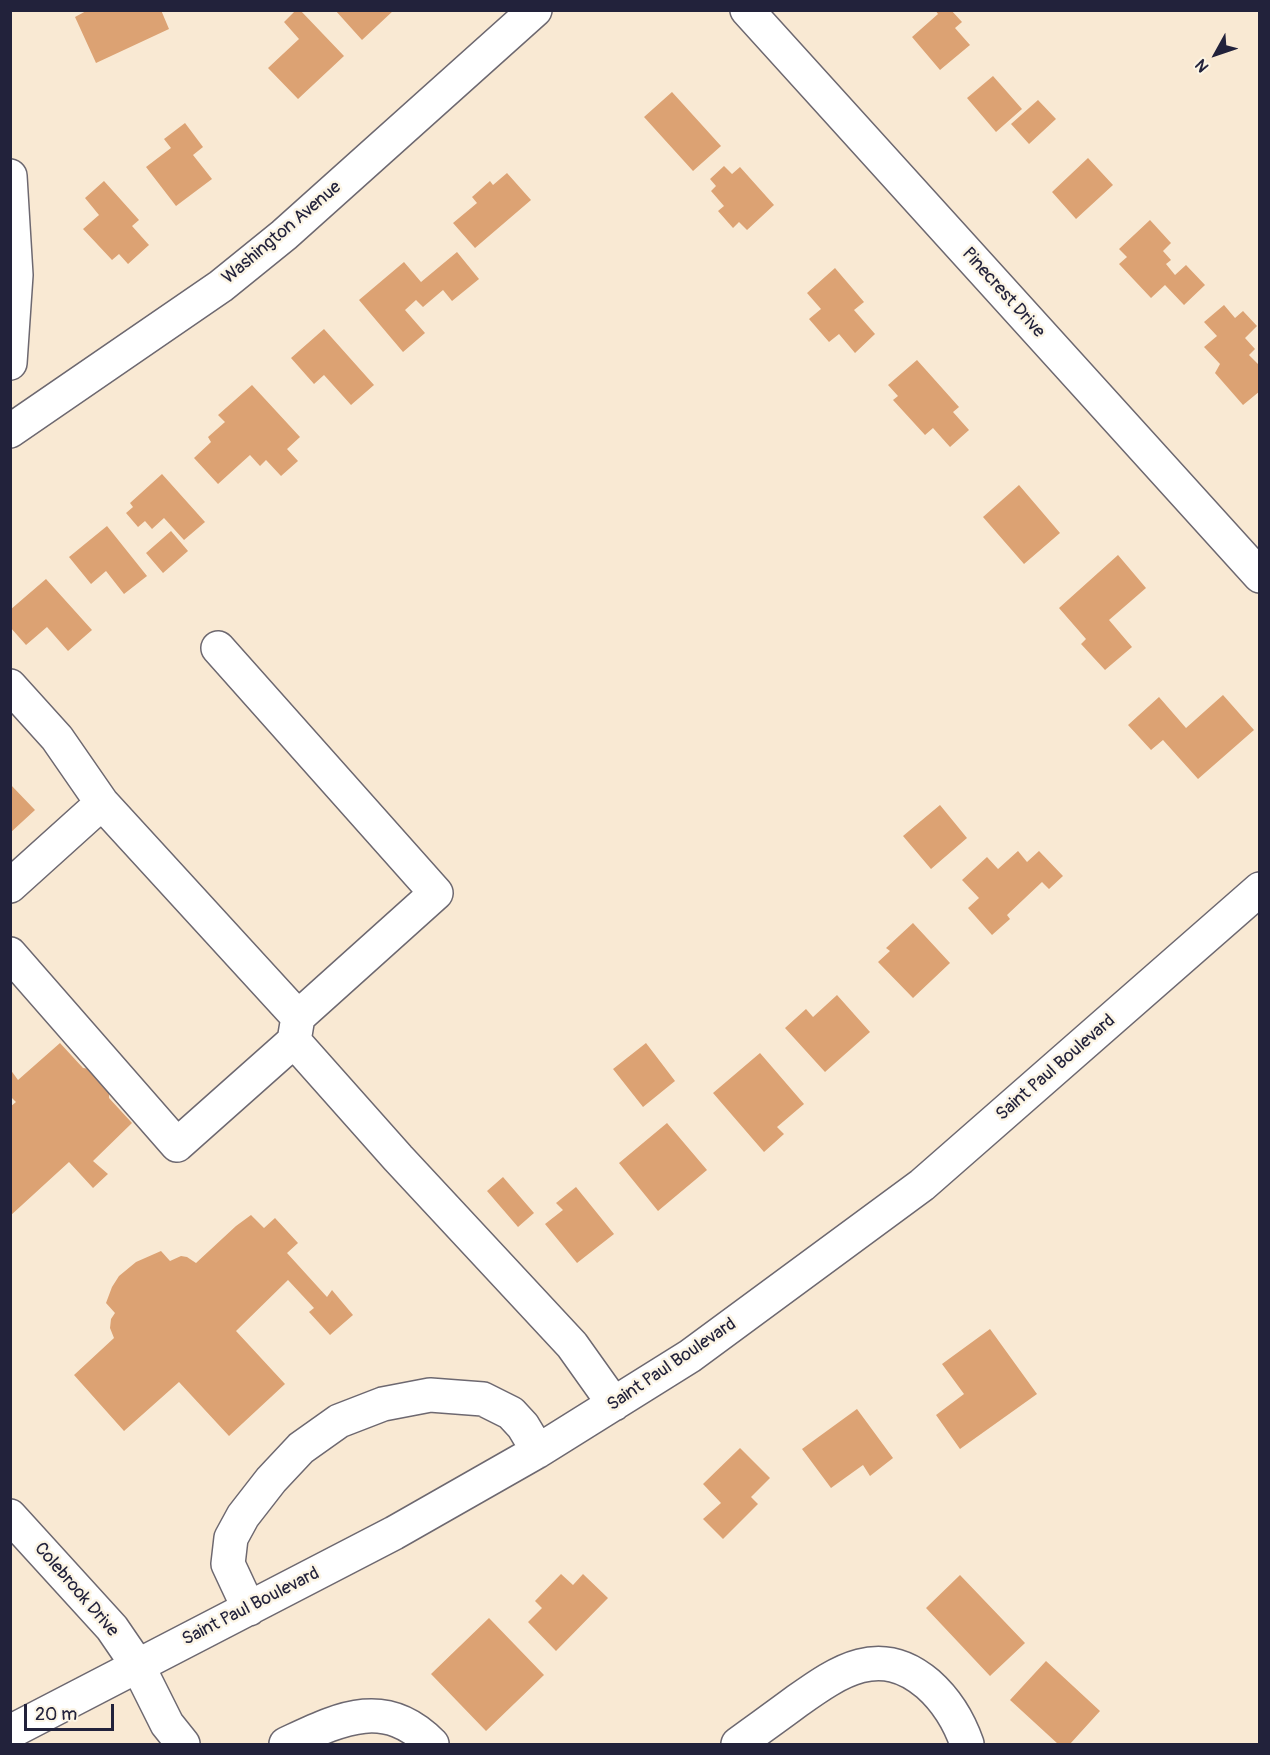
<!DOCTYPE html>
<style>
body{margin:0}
#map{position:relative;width:1270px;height:1755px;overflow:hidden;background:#f9e9d3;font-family:Pangolin,sans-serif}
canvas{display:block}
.frame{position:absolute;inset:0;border:12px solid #22223b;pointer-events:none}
.north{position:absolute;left:1186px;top:24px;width:60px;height:60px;-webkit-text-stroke:4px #fcf5e5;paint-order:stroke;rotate:230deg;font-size:16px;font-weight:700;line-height:24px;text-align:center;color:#22223b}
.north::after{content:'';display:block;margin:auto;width:21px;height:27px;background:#22223b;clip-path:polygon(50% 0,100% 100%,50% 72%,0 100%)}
.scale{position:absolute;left:24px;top:1704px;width:90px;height:27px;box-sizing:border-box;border:3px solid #22223b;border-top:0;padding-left:8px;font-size:18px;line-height:21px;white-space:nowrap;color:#22223b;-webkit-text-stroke:4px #fcf5e5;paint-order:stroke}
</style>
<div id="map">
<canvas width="1270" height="1755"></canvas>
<div class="frame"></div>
<div class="north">N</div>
<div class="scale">20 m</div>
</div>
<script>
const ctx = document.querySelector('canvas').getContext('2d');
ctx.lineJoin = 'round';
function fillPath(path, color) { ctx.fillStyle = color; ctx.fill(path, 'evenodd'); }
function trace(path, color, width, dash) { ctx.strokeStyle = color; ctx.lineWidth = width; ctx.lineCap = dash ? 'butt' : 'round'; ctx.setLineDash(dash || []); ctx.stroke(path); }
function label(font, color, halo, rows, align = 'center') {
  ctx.font = font + ' Pangolin,sans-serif'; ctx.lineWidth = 5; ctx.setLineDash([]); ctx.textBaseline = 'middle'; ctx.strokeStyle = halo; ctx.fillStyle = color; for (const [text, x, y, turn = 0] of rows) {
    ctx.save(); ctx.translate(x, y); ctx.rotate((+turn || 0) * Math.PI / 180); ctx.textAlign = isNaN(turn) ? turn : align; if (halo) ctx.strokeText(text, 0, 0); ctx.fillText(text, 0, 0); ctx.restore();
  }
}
fillPath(new Path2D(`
 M88 10H161L169 29 96 63 75 17Z
 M296 10H300L344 56 298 99 268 68 299 39 284 22Z
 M335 10H394L362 40Z
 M935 10H951L962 22 955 28 970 45 940 70 912 37 938 14Z
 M993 76 1022 109 996 132 967 98Z
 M672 92 721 146 693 171 644 117Z
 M1038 100 1056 119 1029 144 1011 124Z
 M185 123 203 147 193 155 212 179 176 206 146 167 171 148 164 139Z
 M1088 158 1113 185 1076 219 1052 192Z
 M724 166 732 174 740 167 774 205 747 230 739 222 733 228 718 211 724 206 711 191 716 186 710 179Z
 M507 173 531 200 475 248 453 223 477 203 472 197 490 181 493 185Z
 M104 181 139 220 132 226 149 245 128 264 119 254 112 260 83 229 99 215 85 198Z
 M1150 220 1171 243 1163 251 1171 260 1166 264 1175 275 1186 265 1205 285 1184 305 1165 285 1151 298 1119 264 1127 257 1119 249Z
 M457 252 479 279 452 301 443 290 423 307 416 300 405 310 425 333 403 352 359 300 404 262 421 282Z
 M835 268 864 302 854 310 875 334 855 353 839 334 829 342 809 319 821 309 807 293Z
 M1224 305 1235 318 1243 311 1257 326 1245 338 1255 349 1249 355 1260 366V391L1243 405 1215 373 1220 364 1204 347 1217 336 1204 322Z
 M324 329 374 385 351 405 324 375 314 384 291 358Z
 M917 360 959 407 953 412 969 430 950 447 933 428 925 435 893 400 898 396 888 385Z
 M252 385 300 437 287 449 298 461 281 476 266 460 260 466 250 455 218 484 194 458 211 442 208 437 225 422 218 415Z
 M162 474 205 522 184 540 164 518 152 529 145 521 138 527 126 513 133 507 130 503Z
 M1019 485 1060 533 1024 564 983 517Z
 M107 526 147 576 124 594 106 571 91 584 69 557Z
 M171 531 188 551 163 573 146 553Z
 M1118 555 1146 588 1109 620 1132 647 1105 670 1081 644 1086 639 1059 608Z
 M46 579 92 630 68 651 47 627 26 645 10 627V610Z
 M1223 695 1254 730 1198 779 1163 740 1151 750 1128 725 1159 697 1186 728Z
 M10 784 35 810 10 833Z
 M940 805 967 838 931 869 903 836Z
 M1018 851 1027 862 1039 851 1063 876 1049 889 1042 882 1007 915 1010 919 992 935 968 908 979 898 962 880 987 857 998 869Z
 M913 923 950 963 913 998 878 962 890 951 886 948Z
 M837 995 870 1032 825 1072 785 1028 806 1009 813 1017Z
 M60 1043 83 1068 91 1069 109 1090V1098L132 1123 93 1161 108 1174 93 1188 69 1162 10 1216V1107L16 1102 10 1096V1069L18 1080Z
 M646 1043 675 1081 643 1107 613 1069Z
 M760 1053 804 1104 777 1127 784 1134 764 1152 713 1093Z
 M667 1123 707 1170 658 1211 619 1163Z
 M503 1177 534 1213 518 1227 487 1191Z
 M576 1187 614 1234 577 1263 545 1224 563 1210 556 1203Z
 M251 1215 264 1228 275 1218 298 1243 287 1253 327 1297 332 1290 353 1315 330 1335 309 1312 314 1308 288 1280 236 1331 285 1384 229 1436 179 1382 124 1431 74 1375 114 1338 110 1328 111 1319 115 1313 106 1303 112 1287 119 1276 136 1262 161 1251 170 1261 181 1256 187 1257 196 1263 236 1226Z
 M990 1329 1037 1394 960 1449 936 1415 964 1394 942 1364Z
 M857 1409 893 1458 870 1476 863 1465 831 1488 802 1449Z
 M740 1448 770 1478 751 1497 758 1504 723 1539 703 1519 721 1503 703 1484Z
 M561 1574 573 1585 583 1574 608 1598 556 1651 528 1622 542 1608 535 1601Z
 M960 1575 1025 1643 990 1676 926 1608Z
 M489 1618 544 1675 486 1731 431 1674Z
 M1046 1661 1100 1711 1070 1744H1058L1010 1700Z`), '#dca273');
const minor = new Path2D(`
 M747 10 1260 576
 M10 176 16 275 10 363
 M10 431 221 286 284 235 535 10
 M218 648 436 893 298 1017
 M10 686 57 738 102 803 298 1017 294 1041 398 1158 572 1345 614 1404
 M10 886 102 803
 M10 954 177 1145 294 1041
 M10 1516 112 1628 138 1666 167 1724 183 1744
 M249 1609 228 1564 231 1538 243 1516 271 1480 301 1448 339 1421 383 1404 430 1395 483 1399 511 1413 523 1426 538 1451
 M10 1732 394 1533 538 1451 690 1356 922 1185 1260 889
 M286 1744C338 1720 384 1695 432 1744
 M738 1744C757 1730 777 1716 797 1701 839 1671 880 1643 928 1684 946 1700 959 1721 967 1744`);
trace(minor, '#6d6870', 36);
trace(minor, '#fff', 33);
label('18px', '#22223b', '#fcf5e5', [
 ["Washington Avenue",282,233,-40],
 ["Pinecrest Drive",1003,293,48],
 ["Saint Paul Boulevard",1056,1068,-41],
 ["Saint Paul Boulevard",672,1365,-34],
 ["Colebrook Drive",76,1590,49],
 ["Saint Paul Boulevard",251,1607,-27]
]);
</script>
